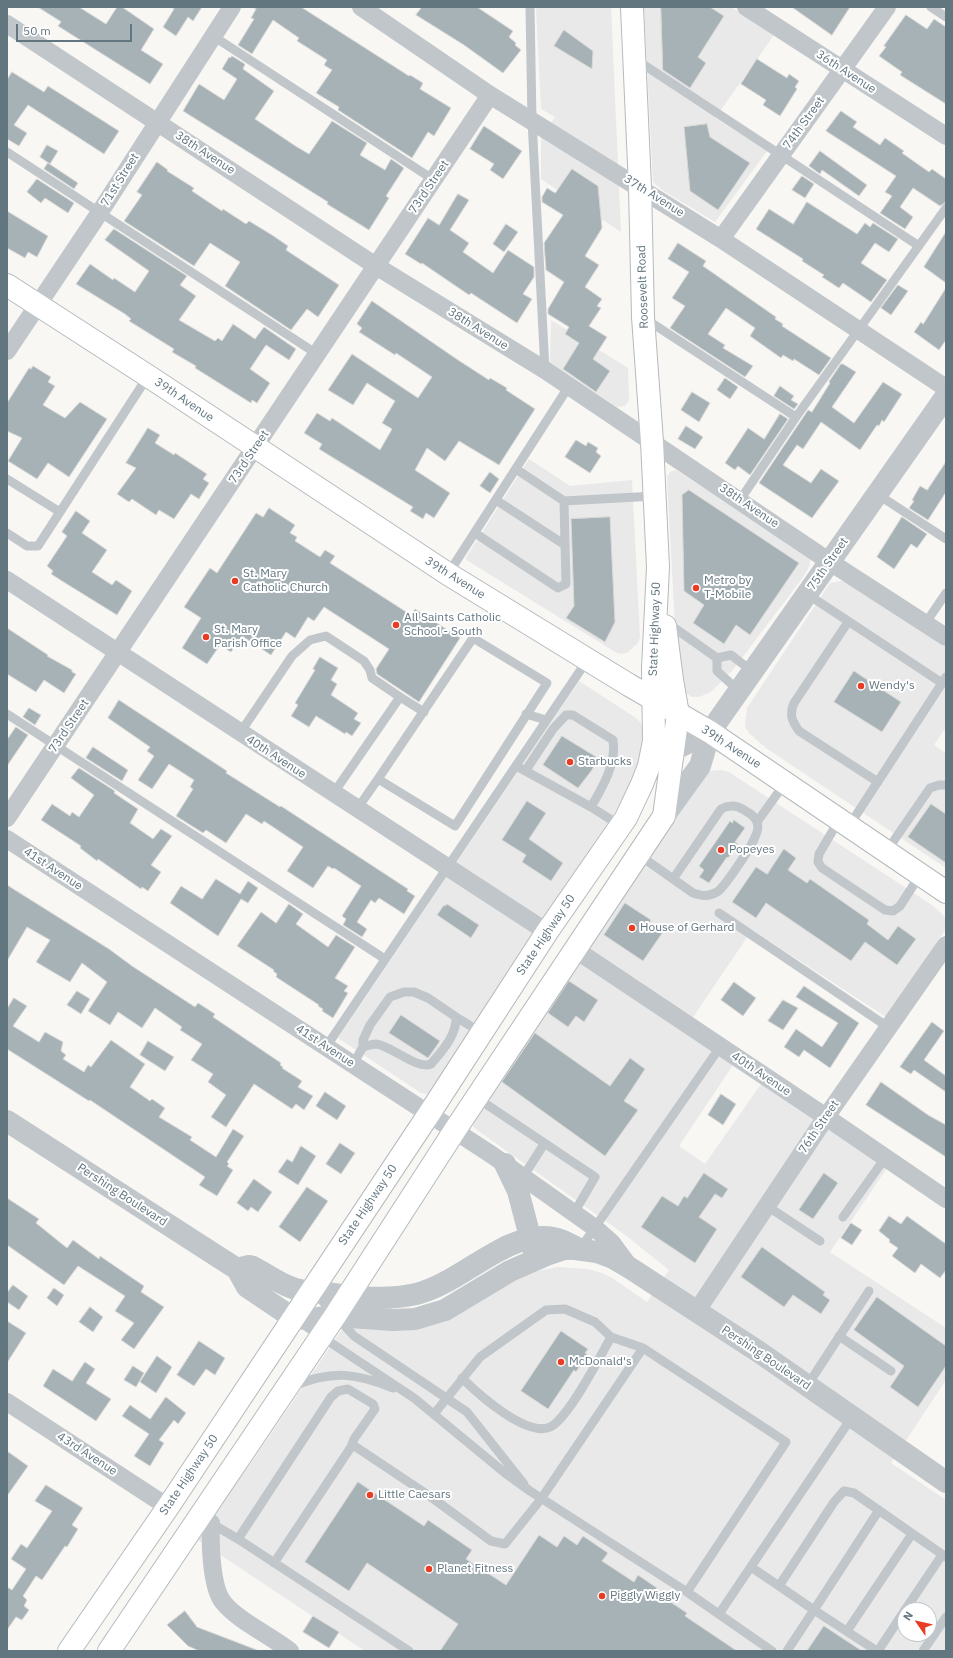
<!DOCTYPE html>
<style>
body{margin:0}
#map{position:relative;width:953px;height:1658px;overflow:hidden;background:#f8f7f4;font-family:"IBM Plex Sans",sans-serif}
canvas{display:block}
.frame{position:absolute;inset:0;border:8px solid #627680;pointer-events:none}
.north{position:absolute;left:897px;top:1602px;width:40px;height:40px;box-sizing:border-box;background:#fff;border:1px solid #c0c8cc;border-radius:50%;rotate:304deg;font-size:11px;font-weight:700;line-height:16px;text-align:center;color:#627680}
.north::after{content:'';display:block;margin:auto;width:14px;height:18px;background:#e83d24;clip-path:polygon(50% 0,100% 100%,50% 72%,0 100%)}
.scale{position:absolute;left:16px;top:24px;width:116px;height:18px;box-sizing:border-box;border:2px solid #627680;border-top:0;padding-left:5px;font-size:12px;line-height:14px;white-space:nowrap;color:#627680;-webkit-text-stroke:3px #fff;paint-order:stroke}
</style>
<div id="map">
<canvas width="953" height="1658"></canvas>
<div class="frame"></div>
<div class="north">N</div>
<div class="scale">50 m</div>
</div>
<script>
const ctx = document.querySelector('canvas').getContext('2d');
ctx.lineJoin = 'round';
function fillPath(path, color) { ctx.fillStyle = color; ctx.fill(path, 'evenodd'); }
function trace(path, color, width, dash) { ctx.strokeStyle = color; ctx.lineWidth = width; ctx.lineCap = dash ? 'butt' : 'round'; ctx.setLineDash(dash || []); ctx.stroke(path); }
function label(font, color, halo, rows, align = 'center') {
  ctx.font = font + ' "IBM Plex Sans",sans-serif'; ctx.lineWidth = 4; ctx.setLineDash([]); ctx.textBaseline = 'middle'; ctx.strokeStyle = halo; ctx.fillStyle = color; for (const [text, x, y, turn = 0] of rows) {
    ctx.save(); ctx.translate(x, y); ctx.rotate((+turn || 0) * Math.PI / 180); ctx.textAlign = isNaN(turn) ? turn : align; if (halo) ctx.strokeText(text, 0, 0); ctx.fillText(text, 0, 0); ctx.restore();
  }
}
fillPath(new Path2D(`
 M536 7H611L621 232 541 179V139L555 117 541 109Z
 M644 7H731L774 35 715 118 767 151 715 222 662 190 653 182Z
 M551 320 628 368 629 400 625 406 617 407 550 362Z
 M529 459 570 486 632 480 640 637 638 643 627 653 620 654 615 652 465 559Z
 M676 470 807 556 810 560V565L804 576 732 671 711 692 699 697H692L686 693 680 688 678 682 667 477 670 472Z
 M841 581 850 583 946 646V727L934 745 946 753V868L766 748 750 734 745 727 747 708 824 592 830 583Z
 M579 681 636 718 641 723 643 732 642 746 637 768 626 795 433 1092 426 1094 421 1093 338 1038Z
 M721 770 729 772 932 905 941 913 946 919V929L886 1017 752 930 683 1032 733 1065 679 1146 705 1164 761 1084 887 1168 830 1252 946 1328V1380L891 1463 946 1500V1651H365L192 1536 251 1463 345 1325 375 1328 531 1272 558 1267 588 1269 602 1273 612 1278 647 1302 669 1270 624 1234 477 1130 473 1126 472 1116 708 771ZM905 1610H929V1634H905Z`), '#e8e9e8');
const building = new Path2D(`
 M38 7H79L106 24 117 7H122L154 29 141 50 163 64 150 84 58 26 61 22Z
 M171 7H202L193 21 188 17 176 36 163 27 174 9Z
 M252 7H301L409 76 410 75 423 83 420 89 451 108 434 136 428 132 412 158 338 110 339 107 316 93 332 70 324 65 327 60 297 41 299 38 273 20 252 54 238 45 254 19 251 18 256 9Z
 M422 7H477L513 31 509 37 516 43 515 45 521 50 503 73 464 45 416 15Z
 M661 7H710L724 16 698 57 706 63 690 88 663 70Z
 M792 7H850L832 35Z
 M906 15 927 29 934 19 946 27V104L900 75 902 72 879 56 886 47 884 46Z
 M564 30 593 51 592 69 554 46Z
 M232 56 245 64 243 69 274 91 255 119 297 147 309 154 332 121 367 143 360 155 385 170 391 159 404 168 386 196 389 198 369 230 327 204 328 202 183 111 199 84 224 100 237 79 222 69 229 57 230 58Z
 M757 59 787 78 789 74 799 81 795 87 797 89 780 116 763 105 766 100 741 84Z
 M12 72 44 92 48 86 119 131 104 154 28 105 14 125 27 133 19 146 7 139V80Z
 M841 111 857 122 853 127 880 145 885 138 904 151 902 153 929 172 932 169 946 179V202L940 206 913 188 900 207 913 217 905 229 880 213 892 196 885 192 896 176 826 131Z
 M707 124 710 137 750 163 718 210 690 191 684 127Z
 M484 126 522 151 503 179 490 170 494 164 470 149Z
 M47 145 58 151 50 164 40 157Z
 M820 151 867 185 859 196 822 170 820 174 809 166Z
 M157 162 168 170 167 171 194 188 192 191 222 211 223 209 246 224 249 221 272 235 288 246 286 250 339 285 318 317 307 309 291 330 225 286 240 262 210 243 194 266 124 221 142 195 137 192Z
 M48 163 78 183 74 189 44 169Z
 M572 169 598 186 602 228 585 256 599 265 585 287 602 299 597 306 601 308 589 326 607 337 593 359 610 371 596 392 563 369 579 343 565 334 569 327 548 314V309L564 282 546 270 544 243 563 215 542 202V197L547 188 555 193Z
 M802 176 814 184 805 198 792 190Z
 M37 179 74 203 68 213 45 198 41 203 27 192Z
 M458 194 469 200 450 230 469 243 463 252 493 273 508 250 534 267V277L523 294 532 299 517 323 471 293 469 295 422 263 421 264 405 254 428 218 439 225Z
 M807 202 857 234 865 223 870 227 873 223 898 239 889 252 875 243 861 263 887 280 871 302 843 283 839 288 822 277 824 275 802 261 803 259 756 229 769 209 793 224Z
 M7 211 48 236 37 257 28 252 25 258 7 248Z
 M506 224 518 232 504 252 493 244Z
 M114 229 187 276 180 285 196 296 179 320 215 341 218 338 222 341 233 324 255 339 264 327 296 349 289 360 266 345 250 369 270 383 257 403 252 400 251 403 195 368 196 366 172 352 174 349 129 321 131 319 125 314 76 284 90 264 113 280 114 278 135 292 149 271 105 240Z
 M946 232V283L924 267Z
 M678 243 706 261 703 266 776 317 775 319 783 324 782 326 831 358 819 375 794 359 793 361 783 355 781 358 750 336 755 328 726 308 708 334 725 345 723 348 753 366 745 377 670 328 685 306 672 298 689 272 668 259Z
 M898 285 908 291 891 315 881 308Z
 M946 288V340L939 350 914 332 921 322 923 324Z
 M372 301 458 360 489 380 490 378 507 388 506 390 535 409 499 465 459 441 445 461 427 448 415 470 450 493 434 518 426 513 423 519 410 511 413 507 319 449 322 444 304 433 317 413 330 421 332 418 380 450 392 429 382 423 395 401 367 383 353 405 328 390 352 354 418 398 432 377 396 353 395 355 359 332 362 328 357 324Z
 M841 364H843L856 372 832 407 854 423 883 382 902 394 884 422 882 420 879 426 877 425 860 450 821 422 803 449 797 445 783 465 811 483 821 469 839 481 812 518 759 483 808 410 812 412 830 383 829 382Z
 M33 366 51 377 48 382 55 386 43 405 65 418 80 402 107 419 69 477 48 463 37 479 8 461 22 438 7 431V403L29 368 31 369Z
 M725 378 738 387 730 399 717 390Z
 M780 386 794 396 791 400 798 404 794 409 774 396Z
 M692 392 710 403 699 422 681 410Z
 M780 414 788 419 750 475 738 466 735 470 725 463 748 428 764 439Z
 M686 426 703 437 695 449 678 439Z
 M148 428 160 435 155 443 174 455 175 453 207 474 203 479 209 483 199 499 191 494 174 519 159 510 156 515 132 499 129 502 117 494 136 468 126 463Z
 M576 440 586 446 588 442 598 448 596 452 601 456 590 473 565 457Z
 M946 462V492L928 520 909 508 914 501 912 500 920 486 927 490Z
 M490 472 499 479 490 493 480 486Z
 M689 490 799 563 750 635 736 625 724 644 693 623 704 605 684 591 682 495Z
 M269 508 295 525 290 533 297 537 295 541 320 557 325 550 335 556 330 563 411 615 415 609 460 638 419 702 377 674 376 669 389 649 324 607 314 621 308 617 295 638 286 632 271 655 242 636 231 652 220 645 207 664 182 648 201 618 184 607 210 568 217 573 256 513 263 517Z
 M76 511 90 521 82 533 107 550 92 572 112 585 116 580 132 591 117 615 62 581 51 574 53 571 47 566 67 536 62 532Z
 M610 517 615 622 605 642 566 618 574 606 571 519Z
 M902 517 927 534 917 548 911 544 894 569 877 557Z
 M7 628 48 655 47 656 72 670V672L76 674 64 693 44 680 36 692 7 674Z
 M320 657 338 668 331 680 337 684 331 695 358 713 354 719 361 723 352 736 346 732 345 734 316 716 309 727 291 716 298 705 295 703 315 670 313 669Z
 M854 671 901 702 882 732 834 702Z
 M119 700 227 771 226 773 280 807 281 806 408 889 407 891 415 896 404 914 379 898 375 903 371 900 357 922 367 929 362 937 343 925 346 919 342 916 361 886 334 868 333 869 328 866 313 888 287 871 303 847 264 821 262 824 246 814 226 843 206 830 203 833 176 816 193 789 190 787 194 780 169 764 152 789 138 780 154 756 147 751 150 747 108 718Z
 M29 708 41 715 35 725 23 717Z
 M16 727 28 735 7 766V740Z
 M562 736 598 758 592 770 578 788 543 765Z
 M93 747 128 770 122 781 86 758Z
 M79 768 115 791 114 793 138 809 130 823 153 839 161 829 172 836 151 865 161 872 148 891 142 887 141 889 98 859 97 861 80 848 81 846 41 820 52 804 70 816 72 812 79 817 94 795 71 778Z
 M527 801 546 813 529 839 563 863 551 881 522 862 526 855 502 840Z
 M931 804 946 814V863L908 837Z
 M734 820 745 828 735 842 738 844 728 858 727 857 709 883 699 877 704 870 699 866 730 821 732 823Z
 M784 849 796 858 788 870 807 883 810 879 869 920 867 924 888 940 898 926 916 939 897 965 865 942 851 961 766 903 756 918 732 902 756 867 767 874Z
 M216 879 240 894 248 881 258 888 248 903 241 899 218 936 170 903 181 886 202 899Z
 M7 885 109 949 132 966 195 1007 198 1003 215 1014 213 1017 281 1063 280 1065 283 1067 282 1068 302 1081 298 1087 313 1096 304 1110 296 1104 292 1109 254 1084 226 1127 211 1117 226 1095 208 1082 213 1074 191 1060 202 1044 180 1030 182 1027 155 1008 142 1028 118 1012 110 1025 88 1011 107 982 82 963 70 982 36 962 50 940 27 927 7 961Z
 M625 903 651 920 649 923 663 932 643 961 604 935Z
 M289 904 303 914 296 924 328 947 336 935 355 947 335 978 348 986 344 991 348 993 333 1018 322 1011 323 1009 318 1006 319 1005 276 977 277 974 273 971 274 970 237 946 261 912 276 923Z
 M447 904 479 925 471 938 437 915 444 905 445 906Z
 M569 981 598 1000 584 1022 576 1016 568 1027 548 1013Z
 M734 982 756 998 743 1016 721 1000Z
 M804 986 859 1023 830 1068 804 1050 799 1057 784 1047 796 1029 822 1047 838 1023 796 997Z
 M77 991 90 999 81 1014 67 1005Z
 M14 998 27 1006 13 1026 39 1042 45 1032 63 1042 61 1051 66 1055 63 1059 84 1072 88 1065 91 1067 111 1040 145 1064 130 1087 150 1101 152 1099 165 1108 159 1117 192 1137 190 1140 216 1157 233 1129 244 1136 227 1162 229 1164 227 1166 233 1170 217 1196 199 1185 205 1177 90 1100 89 1101 7 1049V1009Z
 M783 1000 798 1008 783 1030 768 1021Z
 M401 1015 440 1041 428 1058 389 1033Z
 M932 1022 944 1031 924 1060 946 1076V1092L914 1070 911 1074 900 1067Z
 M535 1033 610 1086 630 1058 645 1069 624 1101 638 1110 605 1156 502 1082Z
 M148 1041 174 1057 165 1071 140 1055Z
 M881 1082 928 1115 946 1125V1157L866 1105Z
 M325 1092 346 1106 337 1120 316 1106Z
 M721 1094 736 1104 723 1125 708 1115Z
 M340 1143 355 1153 341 1174 326 1164Z
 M301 1146 316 1156 298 1185 278 1172 287 1159 292 1162Z
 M704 1173 728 1189 722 1198 715 1194 699 1217 717 1229 695 1263 641 1227 662 1196 678 1206 684 1196 687 1198Z
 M824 1173 838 1183 813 1219 799 1210Z
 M254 1179 272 1192 258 1212 251 1207 248 1211 237 1203Z
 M307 1187 328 1201 300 1242 279 1227Z
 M7 1198 39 1219 36 1223 67 1248 73 1240 99 1259 100 1256 144 1286 141 1292 164 1307 134 1349 121 1340 134 1323 115 1311 125 1296 78 1266 64 1285 7 1245Z
 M889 1216 901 1224 907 1216 946 1244V1270L940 1278 921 1264 915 1273 892 1256 898 1248 889 1242 890 1240 879 1231Z
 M851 1223 862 1230 852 1245 841 1238Z
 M762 1247 825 1292 823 1295 830 1300 821 1314 793 1295 784 1307 741 1277Z
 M13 1285 28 1296 19 1310 7 1302V1293Z
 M54 1288 64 1295 57 1306 47 1298Z
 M877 1297 946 1346V1366L918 1407 890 1387 904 1366 854 1330Z
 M90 1307 103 1317 93 1332 79 1322Z
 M7 1321 26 1333 7 1363Z
 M561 1331 588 1349 585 1353 587 1354 576 1372 574 1370 548 1409 521 1391Z
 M199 1341 225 1358 215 1375 206 1369 194 1386 177 1375Z
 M157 1356 172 1367 156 1393 140 1382Z
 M85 1362 95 1369 86 1383 111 1399 96 1421 43 1386 53 1369 72 1381Z
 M133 1366 144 1373 136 1387 124 1380Z
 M166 1397 186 1413 178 1424 174 1420 159 1440 164 1443 150 1466 134 1456 149 1434 122 1416 130 1405 150 1419Z
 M7 1451 28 1466 7 1496Z
 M358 1482 424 1526 428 1520 472 1550 466 1559 506 1585 539 1535 557 1547 564 1536 577 1545 583 1536 608 1553 602 1561 634 1582 638 1575 657 1588 654 1591 687 1613 685 1616 737 1651H440L458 1624 367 1563 349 1591 305 1562Z
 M46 1485 83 1508 72 1525 78 1529 67 1547 65 1546 42 1580 36 1576 23 1596 27 1600 24 1606 29 1610 22 1620 16 1617 7 1630V1587L12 1590 26 1569 11 1559 21 1544 27 1548 52 1511 35 1501Z
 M185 1611 197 1627 257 1650V1651H199L188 1646 167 1625Z
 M313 1616 339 1632 329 1648 303 1632Z
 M824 1626 862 1651H807Z`);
fillPath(building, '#a7b2b6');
trace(building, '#d9d9d7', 1);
const secondary = new Path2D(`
 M7 285 148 376 448 574 629 685 710 732 946 892`);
const primary = new Path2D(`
 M69 1651 168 1507 429 1114 547 932 626 818 642 784 649 766 654 741 653 668 658 567 652 442 643 317 640 187 632 7
 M109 1651 335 1316 455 1130 664 816 678 714 672 680 665 626`);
trace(secondary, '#b3babd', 24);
trace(primary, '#b4babd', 24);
trace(new Path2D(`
 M530 7 532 121 545 370
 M931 7 946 17
 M213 36 434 180
 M635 59 919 246
 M7 152 317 354
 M644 318 796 417
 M516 469 564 501
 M7 479 60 512
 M877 494 946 539
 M496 500 565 545
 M740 500 796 417 946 208
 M7 533 27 546H38L148 376
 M475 533 558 588 566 584 564 501 655 496
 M448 574 569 386
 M807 594 942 683
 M666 622 717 658
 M848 622 794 703C789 715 792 721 799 731L878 782
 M925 624 946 593
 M739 691 717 671V658L731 655 753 672
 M400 697 424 712
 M7 714 385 959
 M526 714 546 720
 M240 733 292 656 310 640 326 636 364 661 370 670 372 678 400 697 333 794
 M520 768 591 807 621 826
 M526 770 553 729 566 715H573L613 740C617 763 602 788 591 807
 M357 809 378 779 455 826 547 683 473 638 378 779
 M839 820 819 854 818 862 822 868 885 910 893 911 900 906 920 875
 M757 822 785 783
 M849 826 946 677
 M886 852 930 788 939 785H946
 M639 855 693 893C702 896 708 897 717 892 724 888 752 846 755 837 757 833 759 827 757 822 755 816 749 813 744 810 737 805 729 805 721 809L673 879
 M719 913 888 1027
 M456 1017 482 1033
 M326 1047 588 659
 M353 1064 363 1047V1040L370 1025 390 997 404 992H414L428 998 456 1017C457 1035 442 1051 431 1064 417 1070 392 1046 376 1044 372 1044 367 1046 363 1047
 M477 1098 595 1177 574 1213
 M523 1177 544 1144
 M767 1206 820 1241
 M843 1217 885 1158
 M580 1249 720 1047
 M317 1295 354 1336 467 1412 524 1484
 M301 1323 414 1398 505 1473 530 1491 687 1592 772 1651
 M839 1336 891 1371
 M462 1378C478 1394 529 1440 552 1426 570 1415 600 1357 611 1337
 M294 1386C332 1370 356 1373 393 1388
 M807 1386 869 1291
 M434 1414 480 1357 546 1310 565 1309 595 1322 611 1337 643 1348 786 1442 687 1592
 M209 1522 238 1539 409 1651
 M238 1539 331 1397 338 1391 348 1389 373 1404 375 1409 354 1439 351 1447
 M274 1563 351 1447H356L431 1497 491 1541 505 1544 541 1499 643 1348
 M751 1567 779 1586
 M905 1610 942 1555
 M719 1614 852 1417
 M847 1631 912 1534
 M787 1651 814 1610 779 1586 834 1502 844 1491 854 1493 946 1557
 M877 1651 814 1610 879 1510
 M878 1651 905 1610
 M923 1651 946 1617`), '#c0c6c9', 9);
trace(new Path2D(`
 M361 7 490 95 721 239 946 388
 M746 7 946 136
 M7 24 376 266 545 370 830 562 946 637
 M721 239 887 7
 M7 351 100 212 232 7
 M7 580 547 932
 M7 818 490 95
 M7 839 492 1155 595 1228 612 1243 629 1266
 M576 950 826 1117 946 1199
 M696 1312 826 1117 946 945
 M7 1402 168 1507
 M211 1523C210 1542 211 1587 223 1602 238 1621 270 1635 290 1651`), '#c0c6c9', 18);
trace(new Path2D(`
 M661 764 673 750 710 732
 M664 816 700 766 710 732 946 396
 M7 1121 237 1269 247 1287 293 1318 311 1319 335 1316 393 1320 415 1319 445 1310 510 1271 549 1254 564 1249H575L597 1252 613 1258 630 1268 759 1352 946 1482
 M505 1164 518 1191 534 1252
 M237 1269 249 1266 253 1267C265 1273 277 1282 290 1287 301 1292 314 1292 326 1293 355 1297 386 1301 416 1294 459 1284 503 1235 545 1237 557 1237 568 1243 579 1249`), '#c0c6c9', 22);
trace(secondary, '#fff', 22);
trace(primary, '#fff', 22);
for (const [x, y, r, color] of [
 [235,581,4,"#e83d24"],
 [696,588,4,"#e83d24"],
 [396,625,4,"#e83d24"],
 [206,637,4,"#e83d24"],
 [861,686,4,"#e83d24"],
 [570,762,4,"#e83d24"],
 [721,850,4,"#e83d24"],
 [632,928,4,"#e83d24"],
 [561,1362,4,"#e83d24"],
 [370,1495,4,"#e83d24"],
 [429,1569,4,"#e83d24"],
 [602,1596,4,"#e83d24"]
]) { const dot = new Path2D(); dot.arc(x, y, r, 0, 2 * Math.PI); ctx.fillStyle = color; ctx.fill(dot); trace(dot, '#fff', 1.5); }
label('12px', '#627680', '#fff', [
 ["36th Avenue",846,72,33],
 ["74th Street",804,123,-54],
 ["38th Avenue",205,153,33],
 ["71st Street",120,180,-58],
 ["73rd Street",429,187,-56],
 ["37th Avenue",654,196,32],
 ["Roosevelt Road",643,287,-92],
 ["38th Avenue",478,329,32],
 ["39th Avenue",184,400,34],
 ["73rd Street",249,457,-56],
 ["38th Avenue",749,506,34],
 ["75th Street",828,564,-55],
 ["39th Avenue",455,578,32],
 ["State Highway 50",655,629,-88],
 ["73rd Street",69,726,-56],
 ["39th Avenue",731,747,33],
 ["40th Avenue",276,757,33],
 ["41st Avenue",53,869,33],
 ["State Highway 50",546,935,-56],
 ["41st Avenue",325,1046,33],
 ["40th Avenue",761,1074,34],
 ["76th Street",819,1127,-56],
 ["Pershing Boulevard",122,1195,33],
 ["State Highway 50",368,1205,-56],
 ["Pershing Boulevard",766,1358,34],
 ["43rd Avenue",87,1454,33],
 ["State Highway 50",189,1475,-56]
]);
label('12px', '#627680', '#fff', [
 ["St. Mary",243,574],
 ["Catholic Church",243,588],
 ["Metro by",704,581],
 ["T-Mobile",704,595],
 ["All Saints Catholic",404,618],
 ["School - South",404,632],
 ["St. Mary",214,630],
 ["Parish Office",214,644],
 ["Wendy's",869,686],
 ["Starbucks",578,762],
 ["Popeyes",729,850],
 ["House of Gerhard",640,928],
 ["McDonald's",569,1362],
 ["Little Caesars",378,1495],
 ["Planet Fitness",437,1569],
 ["Piggly Wiggly",610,1596]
], 'left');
</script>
